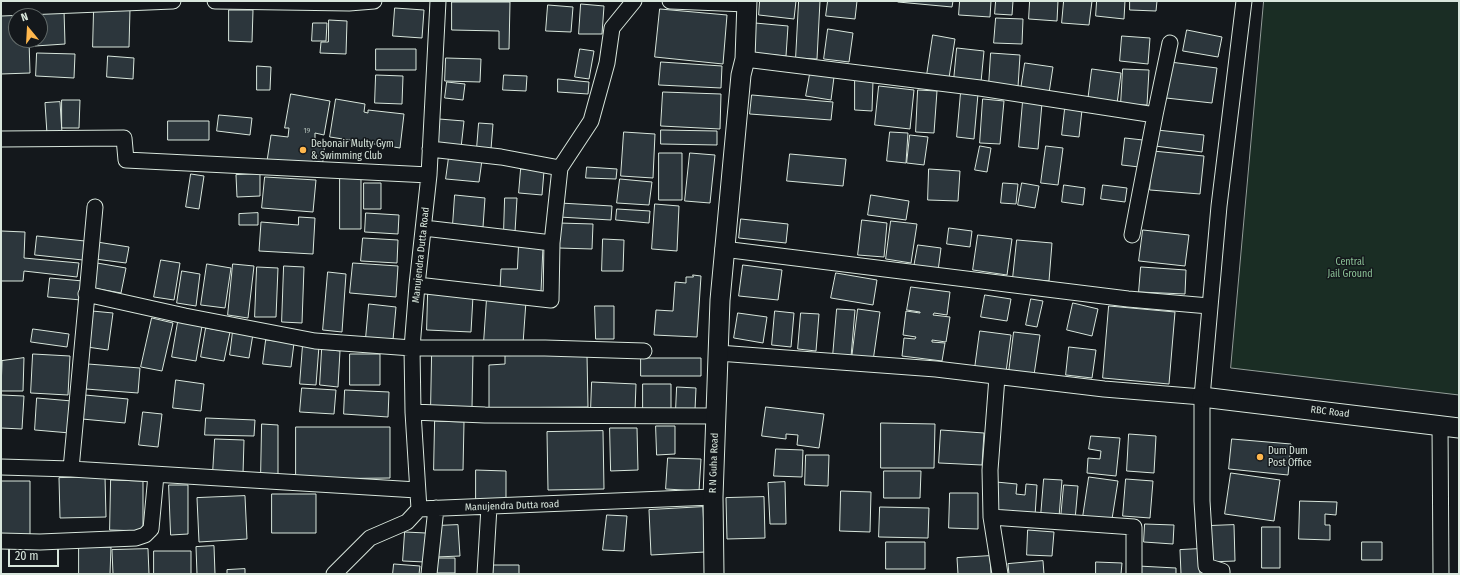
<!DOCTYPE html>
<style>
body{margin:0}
#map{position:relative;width:1460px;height:575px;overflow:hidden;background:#14181c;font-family:"Fira Sans Condensed",sans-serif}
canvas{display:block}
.frame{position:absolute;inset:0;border:2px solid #d8e6dc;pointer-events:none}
.north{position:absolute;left:8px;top:8px;width:40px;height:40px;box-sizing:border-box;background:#14181c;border:1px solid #626a69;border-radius:50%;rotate:342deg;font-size:11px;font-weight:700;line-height:16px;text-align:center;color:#d8e6dc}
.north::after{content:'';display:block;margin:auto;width:14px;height:18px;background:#ffb74d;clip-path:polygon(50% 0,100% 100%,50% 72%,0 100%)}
.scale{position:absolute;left:8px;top:549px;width:51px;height:18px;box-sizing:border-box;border:2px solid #d8e6dc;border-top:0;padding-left:5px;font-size:12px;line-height:14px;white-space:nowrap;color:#d8e6dc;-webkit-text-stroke:3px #14181c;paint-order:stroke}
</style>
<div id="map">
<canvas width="1460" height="575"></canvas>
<div class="frame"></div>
<div class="north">N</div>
<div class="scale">20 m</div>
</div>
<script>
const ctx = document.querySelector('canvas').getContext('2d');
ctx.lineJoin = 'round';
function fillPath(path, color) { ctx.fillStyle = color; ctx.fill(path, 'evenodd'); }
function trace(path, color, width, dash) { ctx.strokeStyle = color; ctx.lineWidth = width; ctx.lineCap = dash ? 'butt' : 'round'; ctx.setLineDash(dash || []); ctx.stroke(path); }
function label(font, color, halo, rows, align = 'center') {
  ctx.font = font + ' "Fira Sans Condensed",sans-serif'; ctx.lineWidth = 3; ctx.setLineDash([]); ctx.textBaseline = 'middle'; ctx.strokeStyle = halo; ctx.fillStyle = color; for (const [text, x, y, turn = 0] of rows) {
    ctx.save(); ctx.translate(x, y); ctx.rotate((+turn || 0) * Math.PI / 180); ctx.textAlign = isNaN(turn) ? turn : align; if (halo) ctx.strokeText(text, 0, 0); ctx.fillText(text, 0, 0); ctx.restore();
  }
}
const green = new Path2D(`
 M1264 1H1459V395L1231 368Z`);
fillPath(green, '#1a2d24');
trace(green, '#939e99', 1);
const building = new Path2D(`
 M760 1H796L794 19 759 15Z
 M799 1H820L817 59 796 58Z
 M828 1H857L855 19 826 16Z
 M898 1H953L952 7 898 2Z
 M960 1H991L990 17 959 15Z
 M996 1H1013L1012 15 995 14Z
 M1030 1H1058L1057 21 1029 19Z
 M1064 1H1092L1089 25 1062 23Z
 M1097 1H1125L1124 19 1096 16Z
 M1130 1H1157L1156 11 1130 10Z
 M452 2H510L509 49H499V31L452 30Z
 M581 4 604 6 602 34H579Z
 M548 5 573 7 571 32 546 31Z
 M395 8 424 10 422 38 393 36Z
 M94 9H130L129 47H93Z
 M660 9 727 15 723 64 655 57Z
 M64 10 65 44 35 46V40H40V16H33V12Z
 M229 10H253L252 42 229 41Z
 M28 13V16H16V40H29L30 73 1 74V14Z
 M996 18 1023 19 1022 44 994 43Z
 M329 20 347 21 346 54 320 53 321 42H328Z
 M313 23H327L326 41H312Z
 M755 23 788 26 786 56 753 53Z
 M828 29 853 33 849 62 824 59Z
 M1187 30 1222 37 1218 57 1183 51Z
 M933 35 955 39 949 78 927 75Z
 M1122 36 1150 38 1148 64 1120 61Z
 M957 48 984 51 981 82 954 80Z
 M376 49H416V70H376Z
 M580 49 594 51 589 79 575 77Z
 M37 53 75 54 74 78 36 76Z
 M991 53 1020 55 1018 87 989 85Z
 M108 56 134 58 133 79 107 77Z
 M446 58 481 59 480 82 445 81Z
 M661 62 722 66 721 88 659 85Z
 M1170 62 1217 68 1212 103 1166 98Z
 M1025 63 1053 67 1049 93 1021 89Z
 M257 66 271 67 270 90H257Z
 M1092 69 1121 73 1117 104 1088 101Z
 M1123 69 1149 70 1147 105 1121 104Z
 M810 74 834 77 831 100 806 96Z
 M376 75 403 76 402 104 375 103Z
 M504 75 527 76 526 91 503 90Z
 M558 79 589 82 588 94 558 92Z
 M855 80 873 81 872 111 855 110Z
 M447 82 465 84 463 100 445 98Z
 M879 86 914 90 910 129 875 125Z
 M918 90 937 91 934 133 916 132Z
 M663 92 721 94 720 129 661 126Z
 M961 92 978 94 974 139 957 137Z
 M291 94 330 101 324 135 315 133V140L325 142 322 168 267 161 271 135 288 137 289 128H285Z
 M752 95 833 102 831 120 750 114Z
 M336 99 365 104 364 112 368 113V110L404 114 400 148 330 137Z
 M983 99 1004 101 1000 144 980 143Z
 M62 100H80L79 128H62Z
 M1023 101 1042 103 1038 149 1019 147Z
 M60 102 62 133 47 134 45 103Z
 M1065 109 1082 110 1079 137 1062 135Z
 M219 115 252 118 250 135 217 131Z
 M439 119 464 121 461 148 436 146Z
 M168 121H209V140H168Z
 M479 123 493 124 491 149 477 148Z
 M661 130 717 131V145L661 144Z
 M1157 130 1204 135 1202 152 1155 146Z
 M624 132 655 134 653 178 621 176Z
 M890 132 908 133 906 163 887 161Z
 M910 135 928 137 924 165 907 163Z
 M1125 138 1143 140 1139 167 1122 165Z
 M980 146 991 148 987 172 975 170Z
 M1046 146 1063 148 1058 185 1041 183Z
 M1153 151 1204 156 1200 194 1150 190Z
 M659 153H682V200H659Z
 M690 153 715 155 710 203 685 201Z
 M790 154 846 159 843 186 787 181Z
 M449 157 482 160 479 182 446 179Z
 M587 167 617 169 616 179 586 178Z
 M521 169 544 171 542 195 519 193Z
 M929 169 960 171 958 201 928 200Z
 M191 174 204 176 199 209 186 207Z
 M260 174V196L237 197 236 175Z
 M265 177 316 180 313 212 262 208Z
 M340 178H361V229H340Z
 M620 179 652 182 649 205 617 203Z
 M364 183H381V209H364Z
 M1003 183 1018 184 1016 204 1001 203Z
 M1022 183 1039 186 1035 208 1018 205Z
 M1064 185 1085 188 1083 205 1062 202Z
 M1103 185 1127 188 1125 202 1101 199Z
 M455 195 485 198 483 227 453 224Z
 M871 195 909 201 906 220 868 215Z
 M505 198H517L515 232 504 231Z
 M560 203 612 206 611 220 559 217Z
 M655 204 679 206 677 251 652 249Z
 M617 209 650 211 649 223 616 220Z
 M258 213V225H239V214Z
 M366 213 399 215 398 234 365 232Z
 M299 217 315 218 313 254 259 251 261 222 298 225Z
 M741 219 788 224 786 243 739 238Z
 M862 220 887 223 884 257 858 255Z
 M891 221 917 224 911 263 886 259Z
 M559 223 593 224 592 249 558 248Z
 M949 228 972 231 970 247 947 244Z
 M1143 230 1189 235 1185 266 1139 261Z
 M1 231 25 232 24 258 79 263 77 277 24 271 23 281H1Z
 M978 235 1012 239 1007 275 973 270Z
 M37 236 85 241 83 260 35 255Z
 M363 238 398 240 397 263 361 261Z
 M603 239 624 240 623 271H602Z
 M1017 240 1052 243 1049 281 1013 278Z
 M97 242 129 247 126 263 95 259Z
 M519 244 543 246 541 292 500 290 501 269H517Z
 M918 245 941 248 938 271 914 267Z
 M161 260 180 263 174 300 154 297Z
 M97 263 126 268 121 293 93 288Z
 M353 263 398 266 396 297 350 293Z
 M207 264 231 268 225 308 201 305Z
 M233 264 254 266 248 318 228 315Z
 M743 265 782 270 778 300 739 296Z
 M284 266 304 267 302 323 282 322Z
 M257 267 278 268 276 317H255Z
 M1141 267 1186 270 1185 294 1139 292Z
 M182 271 200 274 196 306 177 303Z
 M328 272 346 274 342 332 323 330Z
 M836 273 877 280 873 305 831 298Z
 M693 275 701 276 697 337 654 335 656 310 673 311 675 282 686 283V277H693Z
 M50 278 83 281 81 300 48 297Z
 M911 287 950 292 947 315 934 313 933 315 950 317 946 342 932 340V342L945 343 942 361 902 356 904 338 915 339 916 337 903 335 906 311 920 313V312L907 310Z
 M428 294 473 296 471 332 427 330Z
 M985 295 1011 299 1007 321 981 317Z
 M487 298 526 301 523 344 484 342Z
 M1031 299 1043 301 1037 327 1026 325Z
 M1073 303 1098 309 1092 336 1067 330Z
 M369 304 396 307 393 340 366 338Z
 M595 306H614V339H596Z
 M1109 306 1175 312 1169 384 1103 378Z
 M837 309 855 310 851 357 833 356Z
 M858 309 880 312 873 361 852 358Z
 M92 311 113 313 108 350 87 347Z
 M775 311 794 313 791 347 772 345Z
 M738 313 767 317 763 343 734 338Z
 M801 313 819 314 816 351 798 349Z
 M152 318 173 323 162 371 141 367Z
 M178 322 202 326 196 361 172 357Z
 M206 328 230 332 224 361 201 357Z
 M33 329 69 334 67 347 31 342Z
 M233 331 253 334 249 358 230 355Z
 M980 331 1011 335 1006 372 975 368Z
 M1014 332 1040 335 1034 375 1009 372Z
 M266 340 294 343 291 367 263 364Z
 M303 344 319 346 316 385 300 384Z
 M1069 347 1096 350 1092 378 1066 375Z
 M322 349 340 351 338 387 320 385Z
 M33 354 70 356 68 395 31 393Z
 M350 354H380V385H350Z
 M432 354H473L472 408 431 407Z
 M587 355 588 407 489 408V365L505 364V356Z
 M24 358 23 391H1L2 361Z
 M641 358H701V376H641Z
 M88 364 140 368 138 393 86 389Z
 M176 380 204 384 201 411 173 408Z
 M592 382 636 384 635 411 591 409Z
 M643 384H671V410L643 409Z
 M677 387 696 388 695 410H676Z
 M302 388 336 390 334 414 300 412Z
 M345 390 389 392 388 417 344 414Z
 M1 395 24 396 22 429 1 428Z
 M85 395 128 399 125 423 82 419Z
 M37 398 72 401 70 433 35 430Z
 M766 407 824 414 819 448 797 445 798 435 786 434V439L762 436Z
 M143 412 162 414 158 447 139 445Z
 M206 418 255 420 254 436 205 435Z
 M435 421 464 422 463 470H434Z
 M881 423 935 424 934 468H881Z
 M262 424 278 425V477L261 476Z
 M656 426H675V454L657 455Z
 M296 427H390V478L296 479Z
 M610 428H637L638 470 611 471Z
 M941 430 984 433 982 465 939 463Z
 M603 431 604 489 548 490 547 432Z
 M1129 434 1156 436 1154 473 1127 471Z
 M1091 436 1120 438 1116 476 1087 473 1088 458 1100 459 1101 451 1089 449Z
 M215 439 244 440 243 474 213 473Z
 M1232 439 1291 444 1288 475 1229 469Z
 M776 449 803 450 802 477 774 476Z
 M806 455H829L828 486 805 485Z
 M668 458 701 459 699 491 666 489Z
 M476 470 506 471V501H476Z
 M884 471H921L920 498H884Z
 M1231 473 1280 480 1274 521 1225 514Z
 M105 477 106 517 60 518 59 478Z
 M1089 477 1118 481 1112 519 1083 517Z
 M1044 479 1062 480 1059 517 1041 516Z
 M1126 479 1153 481 1150 518 1123 516Z
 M111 480 143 481V531L110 530Z
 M1 481H30V536H1Z
 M785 482 786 524H770L768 483Z
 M996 482 1017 484 1016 494 1025 495 1026 484 1037 485 1035 516 994 513Z
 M169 485H188V534L171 535Z
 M1064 485 1078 486 1075 520 1061 518Z
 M841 491 871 492 870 532 840 531Z
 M950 493H978V529L949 528Z
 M272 494H316V533H272Z
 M245 496 247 539 199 542 197 498Z
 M764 497 765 538 727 539 726 498Z
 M1300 501 1337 502 1336 515 1325 514V525H1330V540L1299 539Z
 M703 507 705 552 651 555 649 510Z
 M880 507 929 508 928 538 879 537Z
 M607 515 627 516 624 551 603 550Z
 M1145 524 1174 525 1173 544 1144 542Z
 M458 525 460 556 436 557 435 526Z
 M1234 525 1235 561 1209 562 1208 526Z
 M1262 527H1280V568H1262Z
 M1028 530 1054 532 1052 556 1027 555Z
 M405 532 426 533 425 562 403 561Z
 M886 542H925V569H886Z
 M1362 542H1382V560H1362Z
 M214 546 215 574H197L196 547Z
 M79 547H111L110 574H79Z
 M148 549 149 574H113L112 550Z
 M1199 549 1200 574H1181L1180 550Z
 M154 551H191V574H154Z
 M990 556 991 574H958L957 558Z
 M431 558H455V573H431Z
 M1043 561 1044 574H1009L1008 564Z
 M1096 562 1122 563 1121 574H1096Z
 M394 564 420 566 419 574H393Z
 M490 565H519V574H490Z
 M1138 566 1176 568V574H1138Z
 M245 569V574H227V570Z`);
fillPath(building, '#2c363c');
trace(building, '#d8e6dc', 1);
const minor = new Path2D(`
 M215 1 349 3 374 1
 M670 1 747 4
 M1 8 173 1
 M745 59 980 88 1155 115
 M1 139 124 138 126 160 429 175
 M430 149 501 157 560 168 591 121 607 63 612 28 634 1
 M424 228 552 243
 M1132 235 1155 115 1170 43
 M723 249 1128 299 1209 306
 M417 285 551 300 552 243 560 168
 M86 294 185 316 315 341 412 348H545L644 351
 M718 353 936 369 1104 389 1202 397
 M997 377 990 470 991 517 1134 527V574
 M413 412 485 415 715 416
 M1440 426 1441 574
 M1 467 71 469 417 490
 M71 469 95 207
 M419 509 413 412 412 348 417 285 429 175 438 1
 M991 517 1000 574
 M1 541 40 542 136 538 145 535 151 529 156 475
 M334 574 370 538 407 522 419 509 713 497
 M429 574 436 508
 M485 574 489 507
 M1222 574V571L1206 566 1202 501V397L1219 206 1244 1`);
const tertiary = new Path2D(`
 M1202 397 1459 428
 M714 574 713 497 720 300 741 75 745 59 747 1`);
trace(minor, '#d8e6dc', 17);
trace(tertiary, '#d8e6dc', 21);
trace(minor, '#14181c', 15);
trace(tertiary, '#14181c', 19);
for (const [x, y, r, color] of [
 [303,150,4,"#ffb74d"],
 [1260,457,4,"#ffb74d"]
]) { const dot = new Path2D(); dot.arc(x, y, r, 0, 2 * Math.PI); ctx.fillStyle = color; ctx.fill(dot); trace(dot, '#14181c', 1.5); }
label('8px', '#adbab4', null, [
 ["19",307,131]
]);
label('10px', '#d8e6dc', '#14181c', [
 ["Debonair Multy Gym",311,144],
 ["& Swimming Club",311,156],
 ["Dum Dum",1268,451],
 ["Post Office",1268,463]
], 'left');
label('10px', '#d8e6dc', '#14181c', [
 ["Manujendra Dutta Road",421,255,-84],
 ["RBC Road",1330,412,7],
 ["R N Guha Road",714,463,-88],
 ["Manujendra Dutta road",512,506,-2]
]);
label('10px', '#8ac095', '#14181c', [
 ["Central",1350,262],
 ["Jail Ground",1350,274]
]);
</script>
